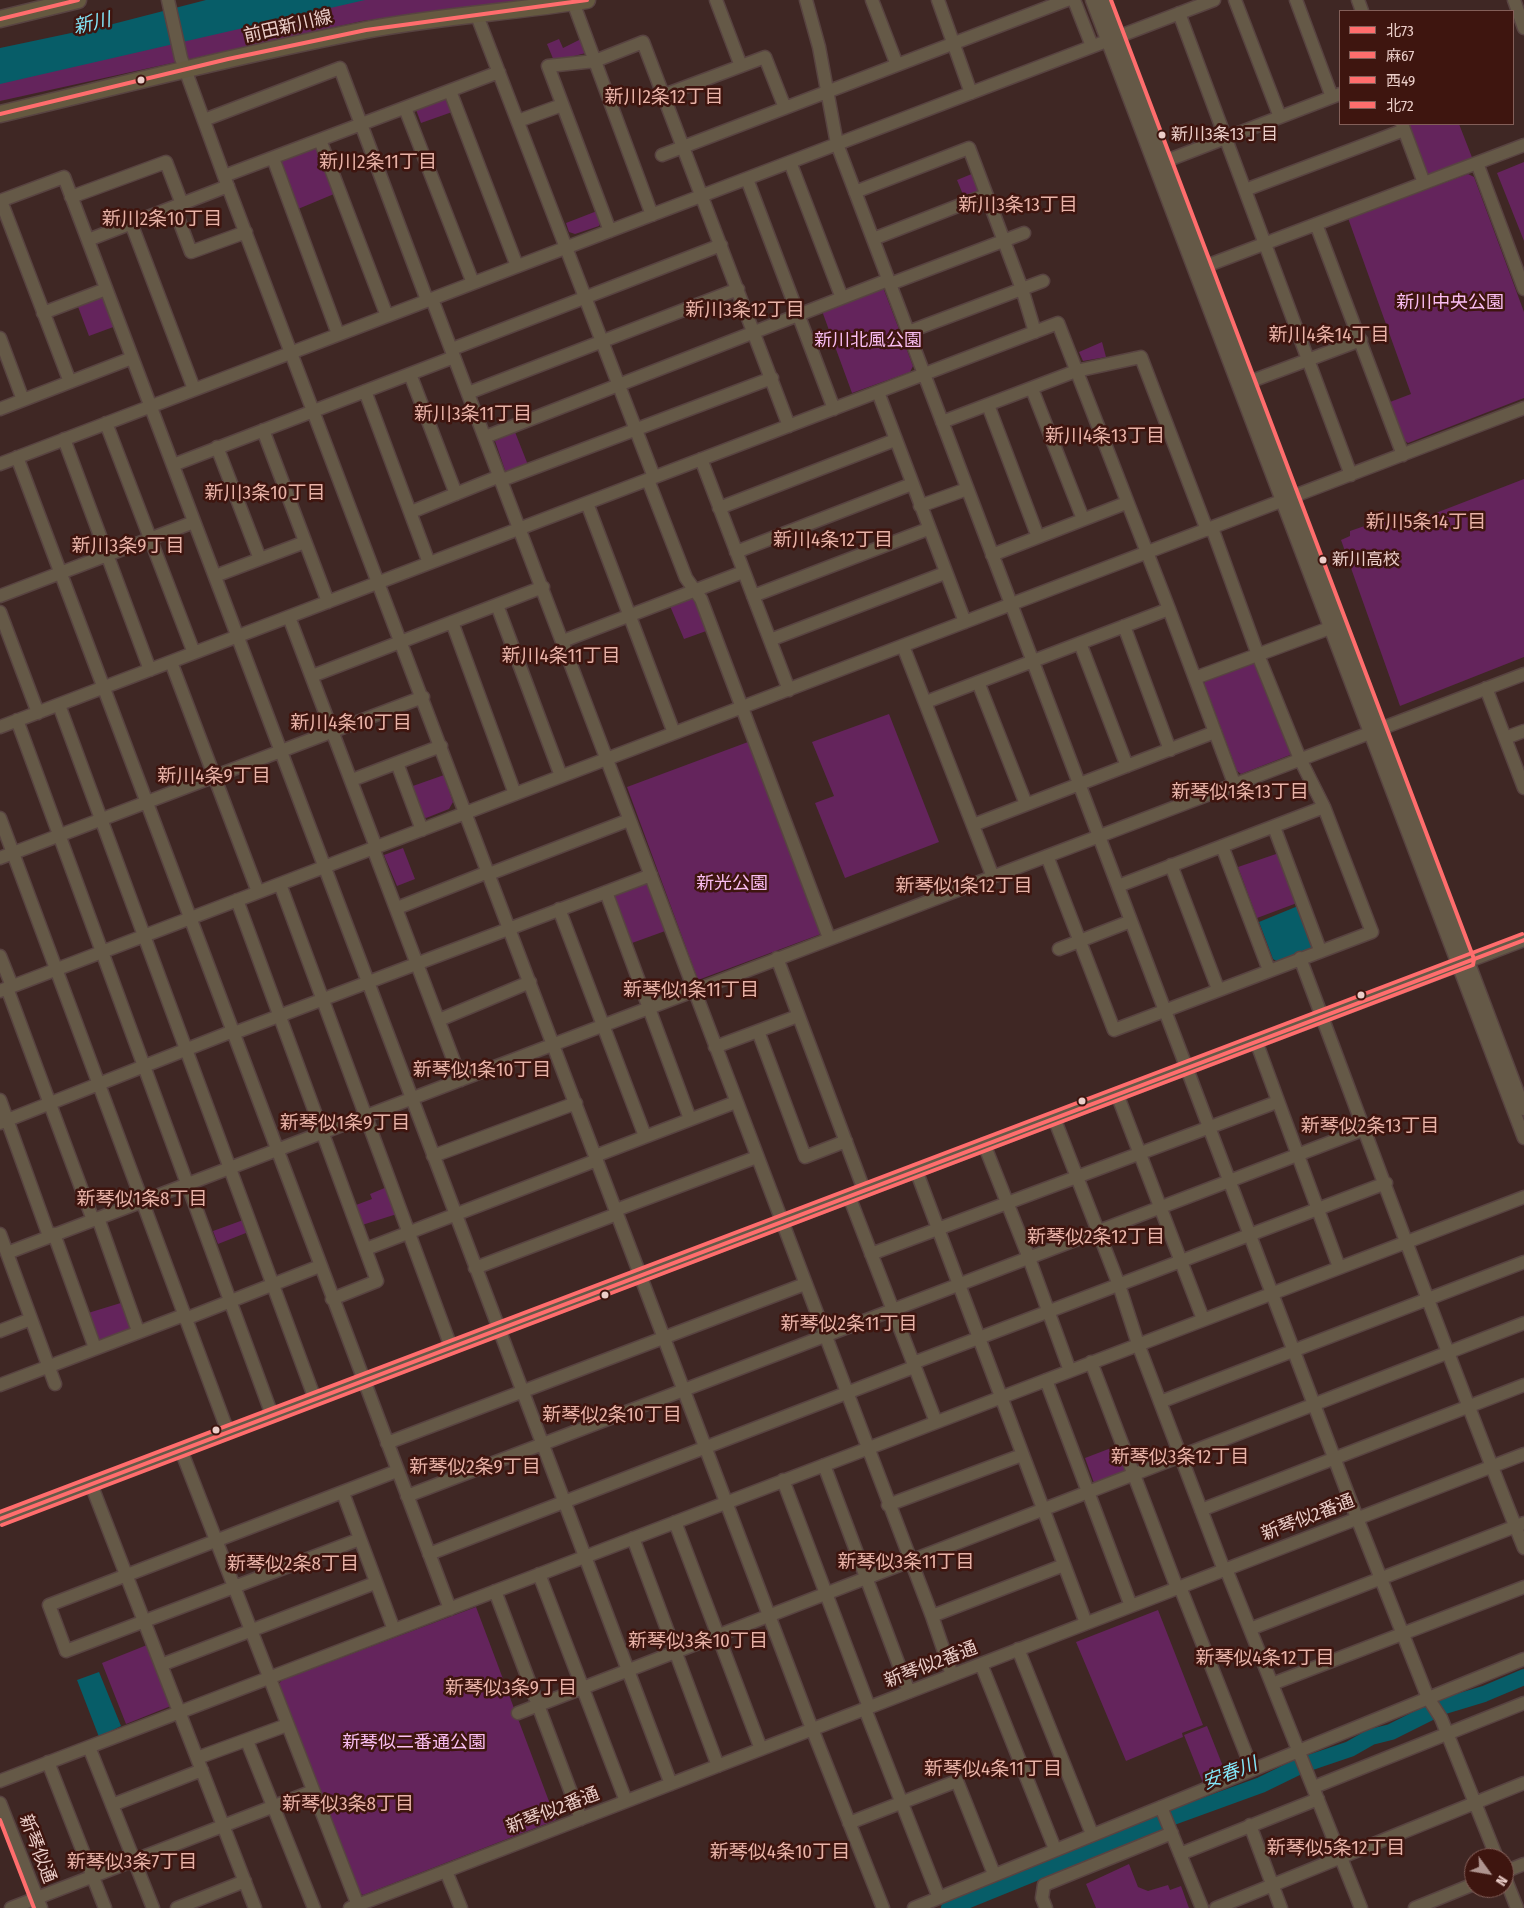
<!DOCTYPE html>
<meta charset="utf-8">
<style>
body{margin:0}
#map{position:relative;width:1524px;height:1908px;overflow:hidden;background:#3f2724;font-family:"Fira Sans Condensed","Noto Sans JP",sans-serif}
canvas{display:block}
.legend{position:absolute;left:1339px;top:10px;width:175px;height:115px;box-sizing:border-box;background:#3e150f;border:1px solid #835f59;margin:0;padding:6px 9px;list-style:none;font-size:15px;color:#ebcec9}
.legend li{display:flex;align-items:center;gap:10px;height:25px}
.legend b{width:25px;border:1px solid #835f59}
.north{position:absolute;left:1464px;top:1848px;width:50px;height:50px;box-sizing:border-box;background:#3e150f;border:1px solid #835f59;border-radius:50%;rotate:122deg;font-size:14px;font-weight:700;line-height:20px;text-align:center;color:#ebcec9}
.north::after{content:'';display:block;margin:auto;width:18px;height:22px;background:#af948f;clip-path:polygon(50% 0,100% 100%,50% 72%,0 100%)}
</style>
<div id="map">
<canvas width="1524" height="1908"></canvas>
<ul class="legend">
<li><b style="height:6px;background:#ff6d6d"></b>北73</li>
<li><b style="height:6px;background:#ff6d6d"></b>麻67</li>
<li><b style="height:6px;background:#ff6d6d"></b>西49</li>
<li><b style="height:6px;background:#ff6d6d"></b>北72</li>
</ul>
<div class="north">N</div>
</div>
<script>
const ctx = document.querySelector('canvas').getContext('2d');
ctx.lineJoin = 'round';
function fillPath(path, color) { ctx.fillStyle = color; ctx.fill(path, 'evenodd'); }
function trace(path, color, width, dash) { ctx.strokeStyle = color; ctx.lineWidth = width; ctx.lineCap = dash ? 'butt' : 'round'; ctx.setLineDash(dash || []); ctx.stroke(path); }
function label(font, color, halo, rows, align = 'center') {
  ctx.font = font + ' "Fira Sans Condensed","Noto Sans JP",sans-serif'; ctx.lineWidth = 5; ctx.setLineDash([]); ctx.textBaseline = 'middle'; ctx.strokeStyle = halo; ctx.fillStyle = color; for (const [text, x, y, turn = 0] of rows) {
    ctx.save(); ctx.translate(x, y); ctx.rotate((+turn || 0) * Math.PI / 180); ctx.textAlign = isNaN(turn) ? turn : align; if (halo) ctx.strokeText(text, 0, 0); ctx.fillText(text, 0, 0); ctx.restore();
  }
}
fillPath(new Path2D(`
 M315 0H523L362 21 0 101V71Z
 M559 39 563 48 581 39 586 53 554 61 547 44Z
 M449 94 455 111 421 123 415 107Z
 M1406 124H1459L1473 160 1427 178Z
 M313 147 317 149 334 194 298 209 280 163 282 160Z
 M1524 162V241L1497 173Z
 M974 173 979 187 977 191 964 197 957 180Z
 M1468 174 1474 177 1524 312V398L1408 443 1401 438 1390 402 1411 394 1348 218Z
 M597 211 601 222 599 226 575 234 569 232 566 223Z
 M880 288 884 290 913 366 910 372 852 393 822 311Z
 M104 294 116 326 89 336 77 304Z
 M1102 342 1106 357 1083 361 1079 352Z
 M515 432 528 465 506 473 495 441Z
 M1524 479V657L1400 706 1341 540 1350 536V531L1391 517 1392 520 1415 521Z
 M692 597 699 602 709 630 684 639 670 606Z
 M1254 661 1291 751 1290 755 1241 774 1237 771 1204 683 1207 680Z
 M889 714 939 842 845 878 815 803 834 796 812 742Z
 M748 742 821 934 698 980 627 787Z
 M444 775 453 802 449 809 426 818 422 816 410 787Z
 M403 848 415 879 397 886 384 855Z
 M1279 853 1297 903 1257 918 1238 867Z
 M649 880 668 930 632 943 613 894Z
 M387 1187 397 1214 362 1225 356 1205 372 1199 370 1194Z
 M246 1219 251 1231 218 1244 213 1231Z
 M124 1302 132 1324 130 1329 101 1341 96 1339 88 1313Z
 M1119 1445 1128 1470 1094 1483 1085 1458Z
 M476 1607 556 1820 363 1895 359 1892 278 1685 282 1680Z
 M1158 1610 1203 1725 1182 1733 1183 1737 1126 1761 1076 1642Z
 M147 1645 171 1706 126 1724 102 1663Z
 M1207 1726 1226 1774 1203 1783 1184 1735Z
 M1129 1864 1138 1887 1148 1891 1168 1885 1170 1890 1181 1886 1189 1908H1096L1086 1884Z`), '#64245c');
fillPath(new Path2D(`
 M206 0H365L0 84V48L109 25Z
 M1298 906 1312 945 1311 948 1278 962 1273 959 1259 922Z
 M99 1672 121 1726 99 1737 77 1680Z`), '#075d68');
trace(new Path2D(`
 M949 1908 1173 1817 1261 1785 1300 1766 1350 1749 1371 1737 1391 1732 1441 1707 1484 1694 1524 1677`), '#075d68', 16);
const minor = new Path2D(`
 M168 0 181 58 224 176 809 1721 883 1908
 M716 0 741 66
 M806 0 819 47 837 144 1357 1518 1428 1698 1441 1718 1497 1858
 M872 0 897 65
 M938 0 971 93
 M1074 0 1092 46
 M1092 0 1524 1138
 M1104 0 1524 1109
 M1235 0 1280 117
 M1296 0 1332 97
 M1358 0 1362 11
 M1514 0 1524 28
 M573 2 652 215
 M476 13 654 477
 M1179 13 1351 475
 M450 91 517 266
 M664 95 765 57 785 108
 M405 108 473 283
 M204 120 340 68 427 300
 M518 121 562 105
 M1402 124 1424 183
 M320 140 387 316
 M662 155 1067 0
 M273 158 338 334
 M790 162 842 298
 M1477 163 1524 289
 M1158 164 1340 94
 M224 176 499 72
 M747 179 834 409
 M1245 190 1404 130
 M855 192 969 148 1022 289 1035 332
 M71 197 166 162 182 204
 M0 201 64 177 671 1784
 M1 201 70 382
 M174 207 191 252 246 232
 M131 223 194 389
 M1316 224 1403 455
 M610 231 548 66 595 61 643 42 789 426
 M873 239 986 195
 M88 240 228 186
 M1198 269 1524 145
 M890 284 1024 233
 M432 299 932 1616 952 1675
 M43 313 106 289
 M908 332 1043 281
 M0 338 23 400
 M452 349 721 245
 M410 374 456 494
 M1241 385 1361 340
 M1032 389 1083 519
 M365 391 429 563
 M878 392 965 622
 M468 393 738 289
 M988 405 1038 537
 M0 409 132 358
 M942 422 1076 371 1141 357 1207 530
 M106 423 194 653
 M263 430 328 602
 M485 437 888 280
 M64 439 150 670
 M217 447 260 559
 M17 457 450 1609
 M701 459 789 690
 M0 464 1214 0
 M173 465 454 357
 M502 480 772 378
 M648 480 686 578 701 599 829 938
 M587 503 674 733
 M920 506 967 489
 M719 508 895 440
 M411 512 500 476
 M736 552 912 484
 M992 555 1126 503
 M215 576 305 542
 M0 596 194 522
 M753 596 928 529
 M497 605 561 776
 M0 612 38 713
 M289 617 376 847
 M452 622 515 794
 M1124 626 1170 750
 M770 640 945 573
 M563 641 743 572
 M1080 643 1127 766
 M903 646 993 877
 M171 662 258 892
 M312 676 543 587
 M1195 678 1338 625
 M978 682 1026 804
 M1486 688 1524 788
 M926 702 1169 609
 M59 705 315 1399
 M17 720 272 1415
 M0 727 1058 323 1169 609 1234 783
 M1505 738 1524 731
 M397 763 422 830
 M352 780 441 746
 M0 818 228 1432
 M973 825 1215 732
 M1274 827 1320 950
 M1222 846 1269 970
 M373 848 461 1080
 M1047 856 1114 1030 1372 932 1324 807 1300 759 1258 655 1212 528
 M0 858 423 697
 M1171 865 1218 989
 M489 874 629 820
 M280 884 451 1347
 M1118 886 1324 807
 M606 892 690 1119
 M237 900 377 1281 332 1299
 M397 908 488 872
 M559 909 645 1136
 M1059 949 1131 921
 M0 956 12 986
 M777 958 864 1190
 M1300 958C1374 1155 1446 1353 1524 1548
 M7 988 93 1220
 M0 991 1524 408
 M439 1020 530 982
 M758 1031 805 1157 846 1141
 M234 1033 651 875
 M1256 1041 1339 1267
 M715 1047 798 1016
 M1117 1094 1203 1319
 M0 1100 49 1236
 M1054 1118 1119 1285 1138 1344 1224 1570
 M0 1123 233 1031
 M984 1144 1029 1258 1070 1371
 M433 1156 576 1103
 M595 1156 736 1102
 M916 1170 1086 1623
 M849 1196 936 1422
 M616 1210 757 1157
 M98 1218 138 1331
 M0 1234 55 1384
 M54 1234 95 1348
 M366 1249 597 1160
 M7 1253 1524 674
 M871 1254 1277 1102
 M475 1268 617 1214
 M185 1319 320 1266
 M0 1331 31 1319
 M1091 1362 1177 1588
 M913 1363 1386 1183
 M1046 1380 1131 1606
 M0 1385 184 1315
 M1160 1402 1524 1262
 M387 1443 805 1284
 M181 1450 359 1908
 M824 1465 909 1692
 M783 1480 869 1707
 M91 1484 255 1908
 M343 1493 394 1630
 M407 1496 1365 1129
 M888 1505 1022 1455
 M1201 1510 1524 1385
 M0 1519 1524 940
 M675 1522 761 1749
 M633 1538 718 1766
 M360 1539 66 1651 49 1605 397 1471
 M429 1554 914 1367
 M1226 1569 1361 1908
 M539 1574 626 1801
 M1180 1587 1252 1769
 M495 1591 581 1819
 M932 1616 1064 1565
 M1250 1629 1524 1523
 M1018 1649 1092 1834
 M981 1664 1055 1849
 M161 1665 375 1583
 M1272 1684 1524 1587
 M865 1709 939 1898
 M518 1713 1524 1323
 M247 1741 314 1908
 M89 1747 153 1908
 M197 1758 287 1725
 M48 1762 105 1908
 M0 1781 1524 1197
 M1314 1787 1524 1703
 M0 1803 41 1908
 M112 1805 202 1770
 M1161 1807 1202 1908
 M849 1823 957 1781 994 1874
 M1250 1825 1281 1908
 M1180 1854 1318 1799
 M446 1871 461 1908
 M1504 1872 1524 1864
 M1504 1875 1517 1908
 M11 1908 313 1791
 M177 1908 245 1881
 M350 1908 1524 1454
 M914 1908 1524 1659
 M1046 1908 1042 1898 1044 1885 1172 1833
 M1216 1908 1524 1783
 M1415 1908 1474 1884`);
const major = new Path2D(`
 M0 19 78 0
 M0 114C122 85 243 54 366 30 439 16 514 12 587 0`);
trace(minor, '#584341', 15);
trace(major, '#584341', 19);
trace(minor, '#655947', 12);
trace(major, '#655940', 16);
trace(new Path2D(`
 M0 1519 1524 940`), '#ff6d6d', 4);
trace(new Path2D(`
 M2 1525 1473 965 1474 959 1111 0
 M0 1820 34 1908`), '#ff6d6d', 4);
trace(new Path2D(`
 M0 1512 1522 934`), '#ff6d6d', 4);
trace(new Path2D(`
 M0 19 78 0
 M0 114 228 59 366 30 587 0`), '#ff6d6d', 4);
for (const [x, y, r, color] of [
 [141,80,4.5,"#ebcec9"],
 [1162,135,4.5,"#ebcec9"],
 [1323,560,4.5,"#ebcec9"],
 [1361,995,4.5,"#ebcec9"],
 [1082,1101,4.5,"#ebcec9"],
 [605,1295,4.5,"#ebcec9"],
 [216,1430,4.5,"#ebcec9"]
]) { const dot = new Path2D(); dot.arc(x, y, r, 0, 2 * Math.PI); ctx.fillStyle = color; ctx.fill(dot); trace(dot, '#3e150f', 2); }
label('17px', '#ebcec9', '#3e150f', [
 ["新川3条13丁目",1171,135],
 ["新川高校",1332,560]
], 'left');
label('18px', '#ebcec9', '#3e150f', [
 ["前田新川線",288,27,-13],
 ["新琴似2番通",1308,1518,-21],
 ["新琴似2番通",931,1665,-21],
 ["新琴似2番通",553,1811,-21],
 ["新琴似通",37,1849,69]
]);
label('18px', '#fabef2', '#3e150f', [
 ["新川中央公園",1450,303],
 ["新川北風公園",868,341],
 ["新光公園",732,884],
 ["新琴似二番通公園",414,1743]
]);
label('italic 19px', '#83e6f8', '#3e150f', [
 ["新川",92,24,-13],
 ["安春川",1230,1774,-21]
]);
label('19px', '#e8b2a7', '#3e150f', [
 ["新川2条12丁目",664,98],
 ["新川2条11丁目",378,163],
 ["新川3条13丁目",1018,206],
 ["新川2条10丁目",162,220],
 ["新川3条12丁目",745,311],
 ["新川4条14丁目",1329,336],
 ["新川3条11丁目",473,415],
 ["新川4条13丁目",1105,437],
 ["新川3条10丁目",265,494],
 ["新川5条14丁目",1426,523],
 ["新川4条12丁目",833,541],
 ["新川3条9丁目",128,547],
 ["新川4条11丁目",561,657],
 ["新川4条10丁目",351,724],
 ["新川4条9丁目",214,777],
 ["新琴似1条13丁目",1240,793],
 ["新琴似1条12丁目",964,887],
 ["新琴似1条11丁目",691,991],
 ["新琴似1条10丁目",482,1071],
 ["新琴似1条9丁目",345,1124],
 ["新琴似2条13丁目",1370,1127],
 ["新琴似1条8丁目",142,1200],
 ["新琴似2条12丁目",1096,1238],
 ["新琴似2条11丁目",849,1325],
 ["新琴似2条10丁目",612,1416],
 ["新琴似3条12丁目",1180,1458],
 ["新琴似2条9丁目",475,1468],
 ["新琴似3条11丁目",906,1563],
 ["新琴似2条8丁目",293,1565],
 ["新琴似3条10丁目",698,1642],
 ["新琴似4条12丁目",1265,1659],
 ["新琴似3条9丁目",511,1689],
 ["新琴似4条11丁目",993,1770],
 ["新琴似3条8丁目",348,1805],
 ["新琴似5条12丁目",1336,1849],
 ["新琴似4条10丁目",780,1853],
 ["新琴似3条7丁目",132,1863]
]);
</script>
